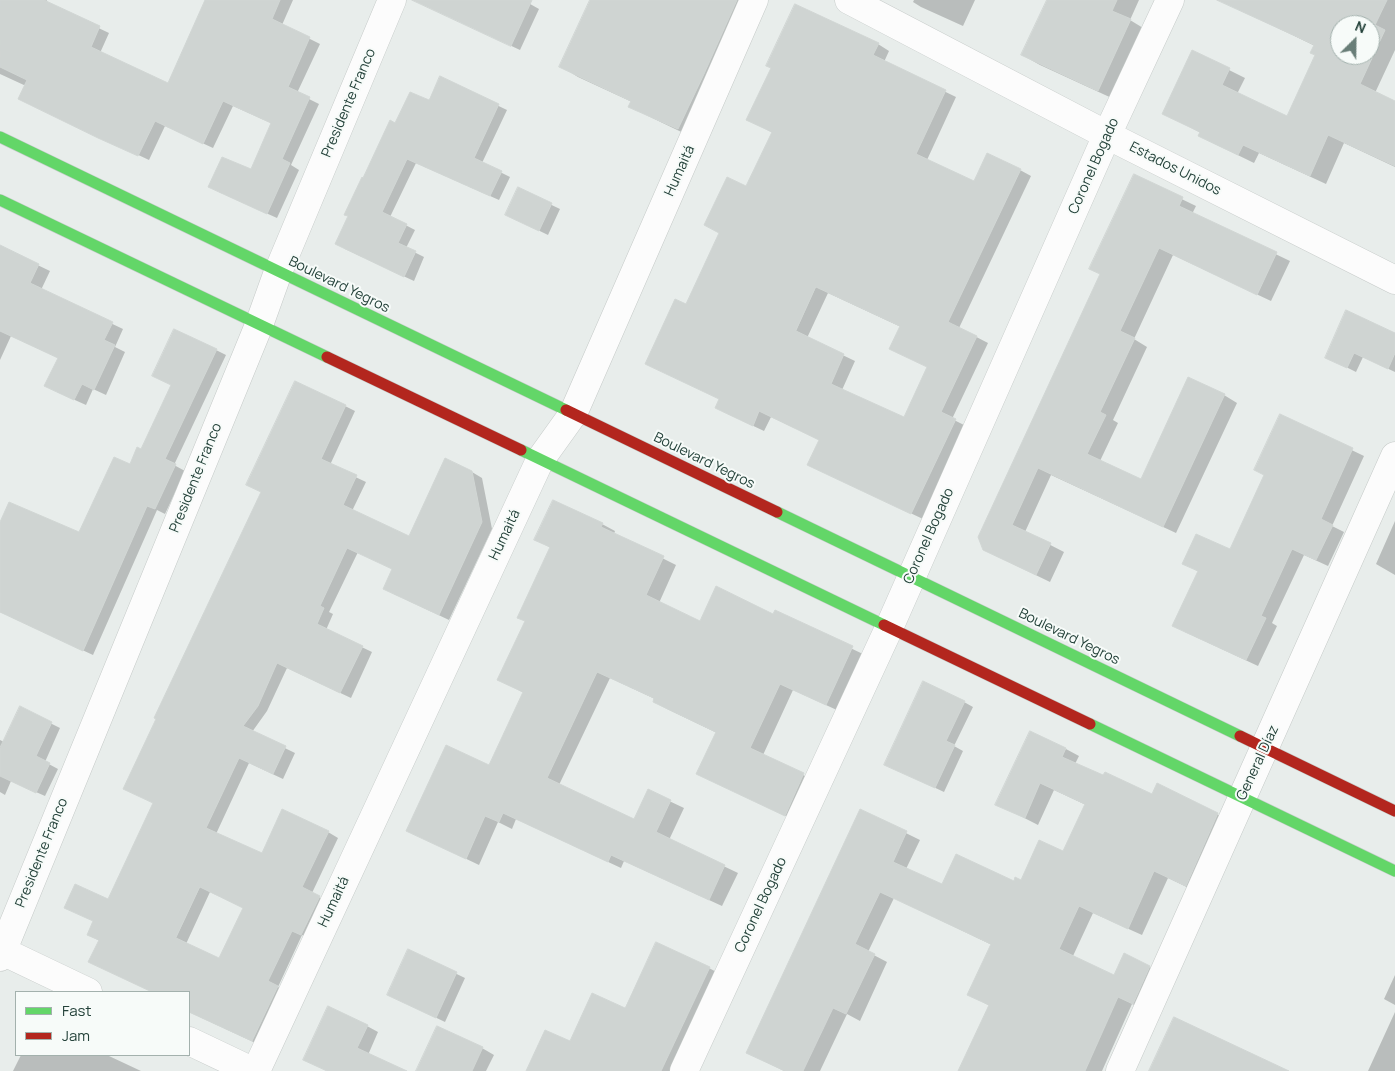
<!DOCTYPE html>
<meta charset="utf-8">
<style>
body{margin:0}
#map{position:relative;width:1395px;height:1071px;overflow:hidden;background:#e8edeb;font-family:Manrope,sans-serif}
canvas{display:block}
.legend{position:absolute;left:15px;top:991px;width:175px;height:65px;box-sizing:border-box;background:#f7fbf9;border:1px solid #a3b1ad;margin:0;padding:6px 9px;list-style:none;font-size:15px;color:#24423a}
.legend li{display:flex;align-items:center;gap:10px;height:25px}
.legend b{width:25px;border:1px solid #a3b1ad}
.north{position:absolute;left:1330px;top:15px;width:50px;height:50px;box-sizing:border-box;background:#f7fbf9;border:1px solid #a3b1ad;border-radius:50%;rotate:23deg;font-size:14px;font-weight:700;line-height:20px;text-align:center;color:#24423a}
.north::after{content:'';display:block;margin:auto;width:18px;height:22px;background:#697e78;clip-path:polygon(50% 0,100% 100%,50% 72%,0 100%)}
</style>
<div id="map">
<canvas width="1395" height="1071"></canvas>
<ul class="legend">
<li><b style="height:6px;background:#63d668"></b>Fast</li>
<li><b style="height:6px;background:#b3261e"></b>Jam</li>
</ul>
<div class="north">N</div>
</div>
<script>
const ctx = document.querySelector('canvas').getContext('2d');
ctx.lineJoin = 'round';
function fillPath(path, color) { ctx.fillStyle = color; ctx.fill(path, 'evenodd'); }
function trace(path, color, width, dash) { ctx.strokeStyle = color; ctx.lineWidth = width; ctx.lineCap = dash ? 'butt' : 'round'; ctx.setLineDash(dash || []); ctx.stroke(path); }
function label(font, color, halo, rows, align = 'center') {
  ctx.font = font + ' Manrope,sans-serif'; ctx.lineWidth = 4; ctx.setLineDash([]); ctx.textBaseline = 'middle'; ctx.strokeStyle = halo; ctx.fillStyle = color; for (const [text, x, y, turn = 0] of rows) {
    ctx.save(); ctx.translate(x, y); ctx.rotate((+turn || 0) * Math.PI / 180); ctx.textAlign = isNaN(turn) ? turn : align; if (halo) ctx.strokeText(text, 0, 0); ctx.fillText(text, 0, 0); ctx.restore();
  }
}
fillPath(new Path2D(`
 M0 0H47L46 3 109 33 100 53 168 84 207 0H293L282 25 320 44 297 93 319 104 291 165 299 170 277 218 219 192 251 171 273 124 233 106 213 148 165 126 149 160 19 99 26 86 0 74Z
 M452 0H523L539 9 520 50 454 19Z
 M591 0H759L696 139 648 116 630 106 632 102 578 77 560 66Z
 M914 0H975L963 26 921 7 913 2Z
 M1048 0H1139L1130 20 1148 31 1116 100 1040 65 1022 55Z
 M1220 0H1395V50L1375 93 1395 102V167L1344 143 1326 184 1259 153 1254 163 1215 144 1200 136 1201 133 1164 114 1193 52 1245 78 1237 94 1288 117 1317 55 1315 46ZM1340 25H1370V55H1340Z
 M878 44 889 51 884 62 956 97 927 160 975 183 1020 170 1031 176 959 328 988 343 952 419 966 426 923 519 808 465 820 440 771 417 764 431 728 414 721 399 687 305 773 133 748 120ZM828 293 901 327 929 367 904 419 842 390 855 361 807 338Z
 M440 78 507 110 482 163 510 177 499 200 416 163 390 217 415 230 406 248 424 257 414 281 345 249 364 180 396 125 429 102Z
 M1134 176 1196 206 1192 214 1290 261 1271 301 1173 255 1134 339 1147 347 1113 420 1118 423 1100 461 1141 480 1224 395 1237 403 1176 533 1051 475 1025 532 1064 552 1050 582 984 550 1102 275Z
 M518 189 560 209 548 235 515 219Z
 M0 247 50 271 41 290 123 329 115 347 125 352 106 395 93 389 86 405 57 392 59 358 11 336 0 360Z
 M1395 334V372L1363 357 1356 372 1326 357Z
 M216 350 226 355 174 465 185 471 165 514 157 510 93 655 0 612V546L80 534Z
 M345 406 355 411 330 465 366 482 352 511 409 537 472 472 482 478 492 529 449 620 394 594 393 569 358 552 329 612 333 614 326 630 372 652 351 698 287 668 267 711 252 732 295 753 283 779 249 763 216 834 262 855 328 832 338 838 312 893 329 903 312 940 302 935 278 987 287 992 262 1046 189 1012V992H153L100 967V941L88 935 108 901ZM210 892 244 908 220 960 186 944Z
 M1281 416 1364 456 1332 526 1344 532 1328 566 1304 555 1272 623 1277 626 1258 666 1185 632 1199 571 1195 570 1230 551 1265 475Z
 M1395 521V575L1376 564Z
 M602 524 615 531 614 534 676 565 659 603 700 622 774 615 775 612 865 655 839 711 793 690 763 755 817 782 798 822 698 774 717 733 667 709 654 702 655 699 610 678 559 785 635 820 648 791 684 808 669 840 738 873 722 906 624 861 621 868 516 819 512 829 498 822 479 865 408 831 490 767 524 693 499 680 526 622 551 548 536 540Z
 M964 702 973 707 954 746 963 751 944 792 895 769Z
 M20 708 60 728 45 762 58 769 45 796 11 781 5 795 0 792V740L4 742Z
 M1066 749 1079 756 1075 764 1153 796 1157 785 1231 821 1199 893 1168 878 1142 935 1093 913 1073 956 1114 977 1149 967 1163 974 1147 1010 1132 1004 1102 1071H966L990 1006 969 995 992 945 894 898 868 952 887 962 860 1021 847 1014 820 1071H784L748 1053 861 811 920 840 906 869 942 886 1021 881 1064 853 1086 805 1054 790 1038 825 997 804Z
 M409 951 465 978 445 1022 397 999Z
 M709 968 720 974 675 1071H527L626 1010Z
 M1395 975V1005L1384 999Z
 M1395 1012V1071H1368Z
 M367 1026 378 1032 368 1055 404 1071H327Z
 M482 1048 494 1055 486 1071H417Z
 M21 1055H109V1056L141 1071H13Z`), '#0003');
const building = new Path2D(`
 M0 0H44L100 26 91 47 168 83 205 0H280L272 19 310 37 288 87 310 97 282 159 290 163 267 214 208 187 222 157 251 169 271 123 223 101 203 144 155 121 138 156 98 138 18 99 27 80 0 67Z
 M412 0H532L511 46Z
 M590 0H737L704 74 678 129 628 107 631 101 559 67Z
 M1047 0H1117L1112 11 1131 19 1098 91 1021 55Z
 M1217 0H1387L1375 25 1385 30 1360 84 1395 101V166L1328 135 1310 176 1243 145 1238 155 1198 136 1200 132 1162 114 1192 50 1230 68 1222 85 1287 116 1315 55 1310 53 1314 45ZM1340 25H1370V55H1340Z
 M795 4 879 43 873 55 946 90 916 154 974 181 987 153 1021 169 948 322 977 336 941 412 956 419 911 514 807 465 819 440 759 411 753 426 715 408 719 399 645 364 675 299 686 304 719 233 704 225 727 177 746 186 772 132 746 120 771 68 766 66ZM816 287 900 326 889 349 927 367 904 417 831 384 844 354 796 331Z
 M440 76 499 104 474 158 502 171 490 196 407 159 382 212 407 224 398 243 416 251 404 277 335 244 348 216 344 215 362 177 363 178 390 120 395 123 410 92 429 100Z
 M1134 174 1183 197 1179 206 1277 252 1257 295 1159 248 1120 331 1135 338 1100 412 1106 415 1087 454 1141 479 1188 377 1225 394 1163 527 1038 468 1012 525 1051 543 1036 575 983 550 978 537 1100 274 1089 269Z
 M518 187 552 203 539 231 505 215Z
 M0 245 39 264 30 283 113 322 104 340 115 345 94 390 82 384 74 400 44 386 58 358 0 331Z
 M1346 310 1395 333V353L1388 369 1354 353 1347 368 1325 358Z
 M174 329 217 349 165 459 176 464 155 509 147 506 83 651 0 612V522L9 502 79 532 114 457 130 464 137 447 141 449 171 385 152 376Z
 M295 381 346 405 321 459 357 475 343 505 409 536 445 458 472 471 482 522 439 615 383 589 392 569 347 548 320 606 324 608 317 624 363 646 340 693 277 663 258 706 243 726 286 746 273 774 239 758 206 828 262 853 282 809 329 831 302 887 320 896 301 935 292 931 268 981 278 986 252 1041 189 1012V992H152L88 962 99 940 87 935 93 921 64 908 75 884 108 899 153 803 123 789 156 719 154 718 261 492 246 485ZM200 887 243 908 219 958 176 938Z
 M1280 414 1353 448 1321 519 1333 525 1316 560 1292 549 1261 616 1266 618 1246 660 1172 626 1198 571 1182 564 1196 534 1230 549 1264 475 1254 470Z
 M553 500 603 523 601 527 664 556 646 595 700 621 716 586 773 614 775 610 853 646 826 705 780 684 750 748 804 773 785 816 696 774 716 732 653 702 654 698 597 672 547 778 634 819 648 789 671 800 656 832 725 865 709 900 611 855 608 862 503 813 499 822 485 816 466 859 406 831 446 745 489 765 523 692 497 680 525 621 517 618 550 547 534 540Z
 M923 681 965 701 946 741 955 745 935 788 884 765Z
 M20 706 52 722 36 756 50 763 36 793 0 776V748Z
 M1030 731 1066 748 1062 757 1103 775 1105 772 1152 794 1157 783 1218 813 1186 886 1154 871 1128 929 1079 906 1059 949 1114 975 1124 953 1150 966 1133 1004 1118 997 1085 1071H958L989 1005 967 995 991 944 880 892 855 944 875 954 846 1014 833 1008 803 1071H785L746 1053 860 809 907 831 893 862 942 884 956 854 1014 881 1015 877 1021 880 1039 840 1063 851 1085 804 1040 783 1025 818 995 805Z
 M656 942 710 967 661 1071H526L545 1030 570 1041 592 993 625 1008Z
 M408 949 457 972 436 1018 387 995Z
 M328 1006 368 1025 357 1048 407 1071H327L303 1060Z
 M1174 1017 1289 1071H1149Z
 M437 1026 483 1047 472 1071H416Z`);
fillPath(building, '#cfd4d2');
trace(building, '#d1d6d4', 1);
const street = new Path2D(`
 M849 0 1107 135 1395 280
 M0 950 88 992
 M0 957 259 325 278 272 392 0
 M189 1041 252 1071
 M256 1071 540 460 573 414 754 0
 M684 1071 889 628 1107 135 1170 0
 M1120 1071 1395 456`);
const fast = new Path2D(`
 M0 137 566 410
 M0 200 327 357
 M521 450 884 625
 M777 512 1240 736
 M1090 724 1395 871`);
const jam = new Path2D(`
 M327 357 521 450
 M566 410 777 512
 M884 625 1090 724
 M1240 736 1395 811`);
trace(street, '#c5cac8', 29);
trace(fast, '#c3cbc8', 12);
trace(jam, '#c3cbc8', 12);
trace(street, '#fcfcfc', 28);
trace(fast, '#63d668', 11);
trace(jam, '#b3261e', 11);
label('14px', '#24423a', '#f7fbf9', [
 ["Presidente Franco",349,103,-67],
 ["Coronel Bogado",1094,166,-66],
 ["Estados Unidos",1175,169,27],
 ["Humaitá",680,171,-66],
 ["Boulevard Yegros",339,285,26],
 ["Boulevard Yegros",704,461,26],
 ["Presidente Franco",196,478,-68],
 ["Humaitá",505,535,-65],
 ["Coronel Bogado",929,536,-66],
 ["Boulevard Yegros",1069,637,26],
 ["General Díaz",1258,763,-65],
 ["Presidente Franco",42,853,-68],
 ["Humaitá",334,902,-65],
 ["Coronel Bogado",761,905,-65]
]);
</script>
